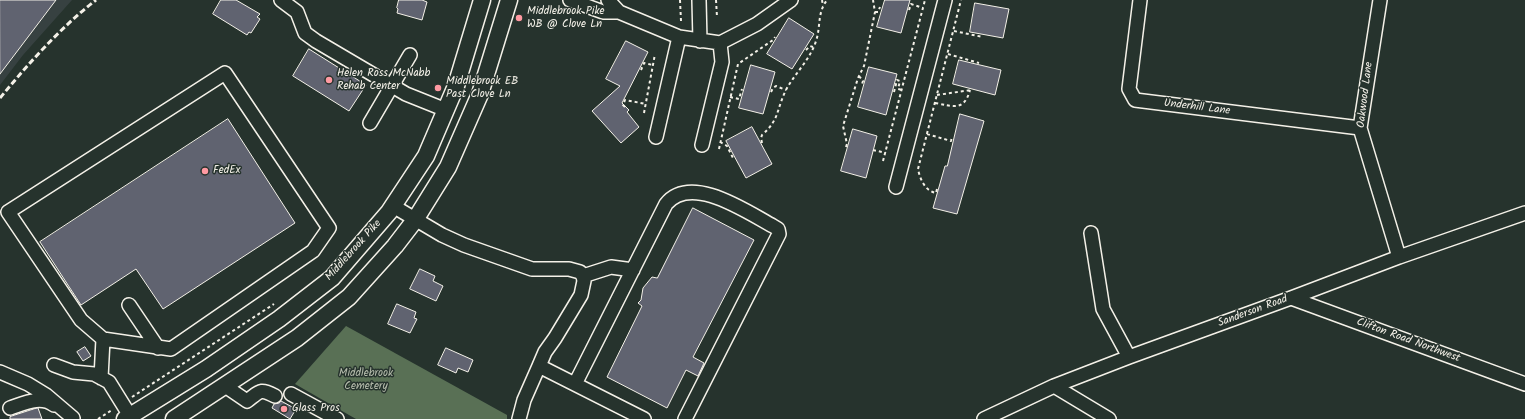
<!DOCTYPE html>
<style>
body{margin:0}
canvas{display:block;background:#26332d}
</style>
<canvas width="1525" height="419"></canvas>
<script>
const ctx = document.querySelector('canvas').getContext('2d');
ctx.lineJoin = 'round';
function fillPath(path, color) { ctx.fillStyle = color; ctx.fill(path, 'evenodd'); }
function trace(path, color, width, dash) { ctx.strokeStyle = color; ctx.lineWidth = width; ctx.lineCap = dash ? 'butt' : 'round'; ctx.setLineDash(dash || []); ctx.stroke(path); }
function label(font, color, halo, rows, align = 'center') {
  ctx.font = font + ' Kalam,sans-serif'; ctx.lineWidth = 3; ctx.setLineDash([]); ctx.textBaseline = 'middle'; ctx.strokeStyle = halo; ctx.fillStyle = color; for (const [text, x, y, turn = 0] of rows) {
    ctx.save(); ctx.translate(x, y); ctx.rotate((+turn || 0) * Math.PI / 180); ctx.textAlign = isNaN(turn) ? turn : align; if (halo) ctx.strokeText(text, 0, 0); ctx.fillText(text, 0, 0); ctx.restore();
  }
}
fillPath(new Path2D(`
 M0 0H72L23 55 0 85Z`), '#374141');
fillPath(new Path2D(`
 M346 326 507 415V419H356L295 384Z`), '#597055');
const building = new Path2D(`
 M0 0H56L0 74Z
 M221 0H236L260 14 257 17 260 19 251 33 249 32 247 35 213 14Z
 M399 0H422L427 2 422 20 397 13 398 9 397 8Z
 M885 0H910L901 33 877 27Z
 M975 3 1009 9 1003 38 970 32Z
 M789 18 814 34 792 69 767 54Z
 M626 41 648 52 622 103 629 110 627 112 639 127 621 143 592 111 620 86 606 79Z
 M309 49 366 85 349 111 293 76Z
 M959 60 1001 70 995 95 953 84Z
 M751 65 775 72 763 114 739 108Z
 M869 67 897 74 886 115 858 107Z
 M960 114 984 121 957 214 933 208 945 166H947Z
 M228 119 295 223 163 309 136 269 81 305 40 242Z
 M752 127 772 164 746 178 726 141Z
 M853 129 877 136 866 178 841 171Z
 M693 208 754 240 693 357 704 363 698 376 686 370 667 408 607 377 642 306 638 303 641 300 643 288 652 277 657 278Z
 M420 269 435 276 433 281 443 286 436 301 410 289Z
 M397 304 416 312 414 318 417 319 410 333 388 324Z
 M85 347 91 356 83 361 77 352Z
 M446 348 473 360 468 372 458 368 456 373 438 365Z
 M281 401 296 409 290 419 272 408 274 404 279 403Z
 M38 408 42 419H10V417Z`);
fillPath(building, '#606370');
trace(building, '#f4f1e8', 1);
const minor = new Path2D(`
 M281 0 297 12 305 33 316 41 406 94 446 110
 M570 0 603 12H619
 M608 0 619 12 679 37 720 43
 M699 0 700 41
 M1140 0 1129 89 1135 100 1360 128
 M1380 0 1360 128 1399 257
 M370 123 410 55
 M656 137 679 37
 M702 145 722 62 720 43 757 24 791 0
 M896 187 945 0
 M393 206 442 235 464 245 532 269H569L580 272 583 276 584 281 581 295 555 338 545 352 539 366 644 419
 M1091 233 1103 309 1129 357
 M583 276 611 267 633 270
 M1291 298 1525 384
 M129 305 158 348
 M54 365 73 372 94 374 109 382 132 419
 M0 372 28 384 46 395 73 418
 M101 378 103 339 81 320 8 212 225 73 329 228 313 251 171 349 103 339
 M575 384 666 204C691 173 747 212 773 226L778 229 779 234 685 419
 M225 386 247 401C260 391 260 388 275 396
 M1054 386 1109 419
 M291 394 337 419
 M10 408C25 403 41 395 54 405
 M519 419 524 400 539 366
 M984 419 1054 386 1129 357 1291 298 1399 257 1525 213`);
const major = new Path2D(`
 M125 419 206 369 279 319 332 278 389 212 426 156 456 86 482 0
 M174 419 297 338 349 297 395 246 415 220 448 167 480 94 509 0`);
trace(minor, '#f4f1e8', 16);
trace(major, '#f4f1e8', 19);
trace(new Path2D(`
 M680 0 681 21
 M716 0 717 17
 M822 0 823 6
 M909 10 911 4 923 8
 M875 12H878L880 7
 M954 31 983 37
 M806 50 810 46 813 47
 M948 54 979 63
 M641 70 644 63 653 65
 M859 76 863 81 862 84
 M771 92 773 88 776 86 786 90
 M894 92 897 80 900 81 898 89 902 90
 M937 95 971 90
 M730 97 739 99 742 89
 M935 103C953 106 964 112 970 90
 M625 107 623 105 625 100 646 104
 M644 113 655 54
 M927 134 951 141 952 137
 M720 142 727 146 733 158
 M762 143 761 138 762 135C780 119 776 110 786 90 795 73 810 60 816 41 821 26 817 13 827 0
 M846 147 847 144 843 126 858 78 864 66 875 12 873 0
 M719 149 738 64 773 40 775 37
 M873 150 886 153
 M883 161 925 0
 M937 189 936 193C925 191 920 179 918 169L961 0
 M132 397 274 304
 M98 419 112 410`), '#f4f1e8', 2, [3, 3]);
trace(minor, '#26332d', 13);
trace(major, '#26332d', 16);
trace(new Path2D(`
 M0 98C29 63 60 28 96 0`), '#f4f1e8', 3, [6, 3]);
for (const [x, y, r, color] of [
 [519,18,4,"#ff9aa2"],
 [329,80,4,"#ff9aa2"],
 [438,88,4,"#ff9aa2"],
 [205,171,4,"#ff9aa2"],
 [284,409,4,"#ff9aa2"]
]) { const dot = new Path2D(); dot.arc(x, y, r, 0, 2 * Math.PI); ctx.fillStyle = color; ctx.fill(dot); trace(dot, '#26332d', 1.5); }
label('11px', '#f4f1e8', '#26332d', [
 ["Middlebrook Pike",527,12],
 ["WB @ Clove Ln",527,25],
 ["Helen Ross McNabb",337,74],
 ["Rehab Center",337,87],
 ["Middlebrook EB",446,82],
 ["Past Clove Ln",446,95],
 ["FedEx",213,171],
 ["Glass Pros",292,409]
], 'left');
label('11px', '#f4f1e8', '#26332d', [
 ["Oakwood Lane",1366,95,-83],
 ["Underhill Lane",1197,108,7],
 ["Middlebrook Pike",354,251,-48],
 ["Sanderson Road",1253,312,-20],
 ["Clifton Road Northwest",1408,341,20]
]);
label('11px', '#b6bdad', '#26332d', [
 ["Middlebrook",366,374],
 ["Cemetery",366,387]
]);
</script>
